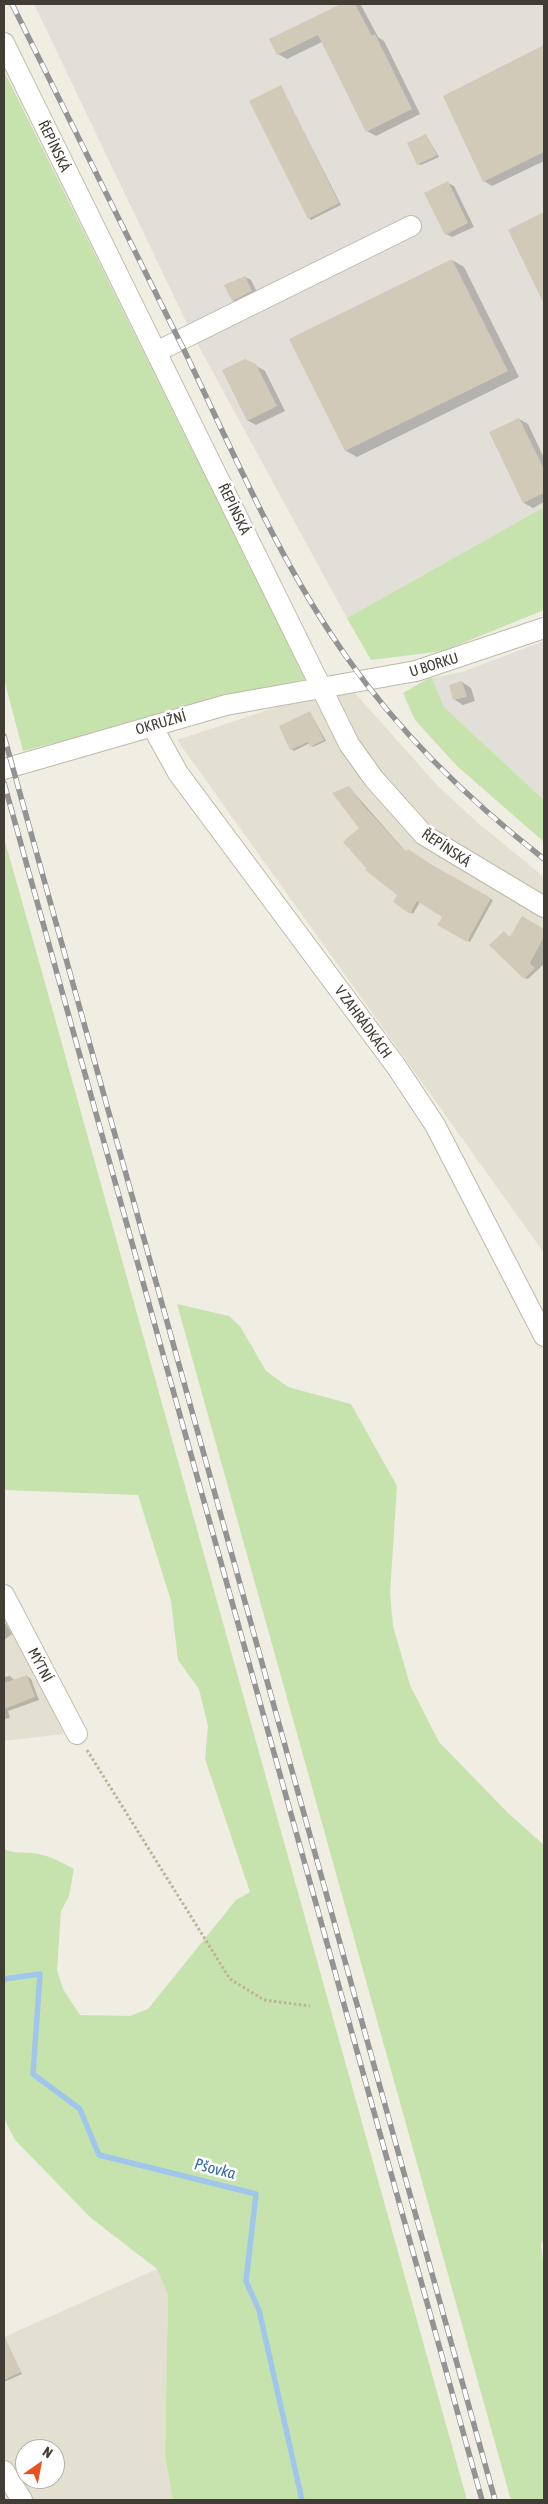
<!DOCTYPE html>
<meta charset="utf-8">
<style>
body{margin:0}
#map{position:relative;width:548px;height:2504px;overflow:hidden;background:#f0ede3;font-family:"Asap Condensed",sans-serif}
canvas{display:block}
.frame{position:absolute;inset:0;border:5px solid #423d34;pointer-events:none}
.north{position:absolute;left:15px;top:2439px;width:50px;height:50px;box-sizing:border-box;background:#fff;border:1px solid #b3b1ae;border-radius:50%;rotate:33deg;font-size:14px;font-weight:700;line-height:20px;text-align:center;color:#423d34}
.north::after{content:'';display:block;margin:auto;width:18px;height:22px;background:#ed501d;clip-path:polygon(50% 0,100% 100%,50% 72%,0 100%)}
</style>
<div id="map">
<canvas width="548" height="2504"></canvas>
<div class="frame"></div>
<div class="north">N</div>
</div>
<script>
const ctx = document.querySelector('canvas').getContext('2d');
ctx.lineJoin = 'round';
function fillPath(path, color) { ctx.fillStyle = color; ctx.fill(path, 'evenodd'); }
function trace(path, color, width, dash) { ctx.strokeStyle = color; ctx.lineWidth = width; ctx.lineCap = dash ? 'butt' : 'round'; ctx.setLineDash(dash || []); ctx.stroke(path); }
function label(font, color, halo, rows, align = 'center') {
  ctx.font = font + ' "Asap Condensed",sans-serif'; ctx.lineWidth = 5; ctx.setLineDash([]); ctx.textBaseline = 'middle'; ctx.strokeStyle = halo; ctx.fillStyle = color; for (const [text, x, y, turn = 0] of rows) {
    ctx.save(); ctx.translate(x, y); ctx.rotate((+turn || 0) * Math.PI / 180); ctx.textAlign = isNaN(turn) ? turn : align; if (halo) ctx.strokeText(text, 0, 0); ctx.fillText(text, 0, 0); ctx.restore();
  }
}
fillPath(new Path2D(`
 M353 691 438 786 477 822 544 877V1253L177 740 310 696Z
 M4 1614 16 1634 64 1734 4 1741Z
 M157 2269 168 2295 165 2456 173 2500H4V2337ZM25 2449H55V2479H25Z`), '#e4e0d1');
fillPath(new Path2D(`
 M34 4H544V507L347 618 191 332Z
 M544 641V800L444 707 432 678 462 672Z`), '#e2dfd8');
fillPath(new Path2D(`
 M4 71 306 679 23 751 4 679Z
 M544 507V610L443 651 371 660 347 618Z
 M429 678H432L444 707 544 800V842L457 766 415 720 403 693Z
 M4 838 40 965 467 2500H173L165 2456 168 2295 157 2269 91 2218 15 2140 4 2118V1849C14 1854 21 1852 32 1853 47 1854 61 1862 74 1869L69 1896 61 1911 57 1970 63 1989 80 2015 130 2016 148 2009 236 1900 250 1892 205 1759 208 1726 199 1689 178 1660 171 1601 138 1495 4 1490Z
 M177 1304 229 1316 240 1326 266 1371 288 1387 351 1404 397 1486 390 1593 393 1626 410 1685 439 1742 508 1813 544 1845V2237L541 2245 544 2268V2500H511Z`), '#c6e3ad');
fillPath(new Path2D(`
 M344 4 361 5 378 37 384 41 420 114 376 136 367 131 322 42 287 59 278 54 271 40Z
 M544 47V161L492 186 484 181 444 96Z
 M281 87 341 205 311 220 309 218Z
 M426 135 439 157 421 165 418 164Z
 M448 183 454 186 474 227 452 237 446 234Z
 M544 213V301L509 230Z
 M452 260 464 267 519 377 357 457 346 451Z
 M245 277 251 280 258 294 239 304 233 300Z
 M255 365 265 371 285 411 256 425 247 420Z
 M519 419 528 424 544 458V502L533 508 524 503 491 433Z
 M462 682 471 688 475 701 463 705 455 700Z
 M310 712 326 741 313 747 310 743 294 751 291 749Z
 M349 787 407 853 493 900 470 942 439 925 444 917 420 902 413 914 395 901 399 895 361 828Z
 M534 924 544 930V964L528 979 525 978 511 938Z
 M4 1621 12 1634 4 1640Z
 M10 1676 15 1681 27 1676 31 1679 39 1700 8 1711 10 1718 4 1719V1677Z
 M11 2352 22 2374 4 2382V2355Z`), '#0003');
trace(new Path2D(`
 M4 1979 40 1974 33 2074 80 2109 99 2155 256 2194 246 2281 259 2310 302 2500`), '#a1c6eb', 5.5);
fillPath(new Path2D(`
 M341 4H355L372 36 375 34 412 109 366 132 318 35 277 55 269 39Z
 M544 45V152L483 182 443 96Z
 M281 85 339 203 308 219 249 101Z
 M426 134 437 155 417 165 407 143Z
 M448 181 468 223 445 235 424 193Z
 M544 212V304L508 230Z
 M452 259 508 371 345 451 289 339Z
 M245 276 252 291 232 301 224 285Z
 M245 359 256 364 277 406 247 421 222 370Z
 M519 418 544 469V493L523 503 489 432Z
 M462 681 467 697 453 700 449 685Z
 M310 711 324 740 310 747 308 742 290 750 279 726Z
 M349 786 363 805 406 852 408 849 432 865 491 898 467 942 437 925 442 917 417 901 410 914 393 902 397 895 365 870 366 868 343 842 359 828 332 793Z
 M522 916 544 929V937L530 963 535 968 524 979 489 945 504 931 510 937Z
 M27 1675 35 1697 4 1709V1683Z
 M4 2335 21 2372 4 2380Z`), '#d1cab9');
const minor = new Path2D(`
 M4 43 349 744 374 779 424 835 544 907
 M156 352 411 226
 M152 726 178 773 396 1066 435 1125 544 1336
 M4 769 226 705 416 671 544 628
 M4 1595 77 1734
 M4 2471 22 2500`);
trace(minor, '#beb9a9', 22);
trace(new Path2D(`
 M87 1750 230 1979 264 2000 310 2006`), '#bcb398', 3, [2.5, 2.5]);
trace(minor, '#fff', 20);
const rail = new Path2D(`
 M12 4C70 120 127 236 185 352 235 456 281 565 348 659 402 736 470 801 544 859
 M4 736 495 2500
 M4 783 482 2500`);
trace(rail, '#939393', 5.5);
trace(rail, '#fff', 4, [11]);
label('15px', '#423d34', '#fff', [
 ["ŘEPÍNSKÁ",54,146,64],
 ["ŘEPÍNSKÁ",234,509,64],
 ["U BORKU",434,665,-17],
 ["OKRUŽNÍ",161,723,-16],
 ["ŘEPÍNSKÁ",446,848,34],
 ["V ZAHRÁDKÁCH",363,1022,54],
 ["MÝTNÍ",40,1665,62]
]);
label('italic 16px', '#346ba6', '#fff', [
 ["Pšovka",215,2169,14]
]);
</script>
